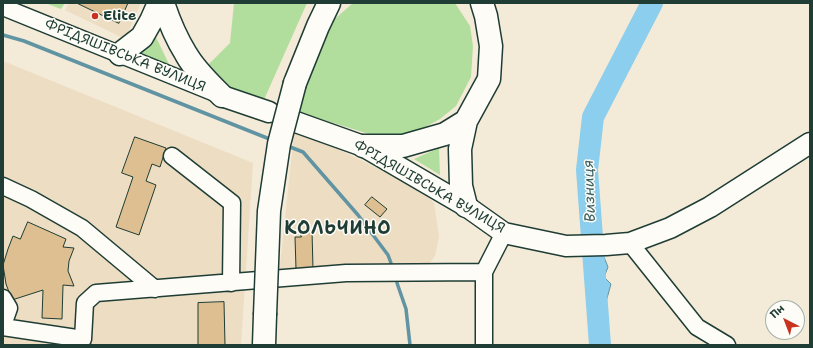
<!DOCTYPE html>
<meta charset="utf-8">
<style>
body{margin:0}
#map{position:relative;width:813px;height:348px;overflow:hidden;background:#f4ead8;font-family:"Shantell Sans",sans-serif}
canvas{display:block}
.frame{position:absolute;inset:0;border:4px solid #1f3d34;pointer-events:none}
.north{position:absolute;left:765px;top:300px;width:40px;height:40px;box-sizing:border-box;background:#fdfcf7;border:1px solid #a4b0a9;border-radius:50%;rotate:318deg;font-size:11px;font-weight:700;line-height:16px;text-align:center;color:#1f3d34}
.north::after{content:'';display:block;margin:auto;width:14px;height:18px;background:#c8321e;clip-path:polygon(50% 0,100% 100%,50% 72%,0 100%)}
</style>
<div id="map">
<canvas width="813" height="348"></canvas>
<div class="frame"></div>
<div class="north">Пн</div>
</div>
<script>
const ctx = document.querySelector('canvas').getContext('2d');
ctx.lineJoin = 'round';
function fillPath(path, color) { ctx.fillStyle = color; ctx.fill(path, 'evenodd'); }
function trace(path, color, width, dash) { ctx.strokeStyle = color; ctx.lineWidth = width; ctx.lineCap = dash ? 'butt' : 'round'; ctx.setLineDash(dash || []); ctx.stroke(path); }
function label(font, color, halo, rows, align = 'center') {
  ctx.font = font + ' "Shantell Sans",sans-serif'; ctx.lineWidth = 3; ctx.setLineDash([]); ctx.textBaseline = 'middle'; ctx.strokeStyle = halo; ctx.fillStyle = color; for (const [text, x, y, turn = 0] of rows) {
    ctx.save(); ctx.translate(x, y); ctx.rotate((+turn || 0) * Math.PI / 180); ctx.textAlign = isNaN(turn) ? turn : align; if (halo) ctx.strokeText(text, 0, 0); ctx.fillText(text, 0, 0); ctx.restore();
  }
}
fillPath(new Path2D(`
 M69 3H141L125 39 65 10Z
 M3 61 253 163 241 345H3Z
 M299 130 418 188 434 203 439 237 435 256 426 268 279 275 294 134Z`), '#edddc3');
fillPath(new Path2D(`
 M45 3H65L61 9Z
 M234 3H307L263 102 227 88 204 69 230 43Z
 M353 3H455L470 26 473 46 471 77 456 106 440 119 422 129 402 136 369 134 298 112 322 30Z
 M153 31 169 64 163 63 141 53Z
 M439 148 440 175 414 159Z`), '#b2de9d');
const water = new Path2D(`
 M604 257 608 267 604 277 611 284 604 309 608 334V345H592L588 258Z`);
fillPath(water, '#8cceed');
trace(water, '#6094a3', 1);
trace(new Path2D(`
 M3 35 24 41 272 140
 M285 145 303 152 358 215 388 255 391 263
 M397 283 406 309 410 345`), '#6094a3', 3.5);
trace(new Path2D(`
 M600 345 587 170 593 117 652 3`), '#8cceed', 22);
const building = new Path2D(`
 M77 3H128L119 23Z
 M135 137 166 148 160 167 152 164 146 181 156 185 139 235 116 227 133 177 122 173Z
 M372 197 387 209 380 217 365 205Z
 M28 222 66 239 63 247 74 248 69 261 68 271 74 286 63 285 62 319 42 318 43 290 12 300 6 284 3 265 8 249 13 236 20 239Z
 M300 231H312L313 269H296L295 237H301Z
 M224 302 225 345H198V303Z`);
fillPath(building, '#debf91');
trace(building, '#1f3d34', 1);
const minor = new Path2D(`
 M3 7 215 93
 M172 156 232 203 231 283
 M3 186 31 199 82 228 155 289
 M630 243 697 327 727 345
 M3 298 9 308 3 325
 M3 327 83 339 85 303 96 293 346 273 484 272
 M484 345V272L504 233`);
const major = new Path2D(`
 M222 96 269 112
 M293 121 363 146 466 206 504 233 566 246 606 245 630 243 670 228 710 207 810 143`);
const highway = new Path2D(`
 M163 3C169 21 176 38 186 54 195 70 209 83 222 96
 M120 54 142 37 151 21 159 3
 M295 83 318 26 329 3
 M363 146H403L445 134 466 121
 M466 206 461 186 460 149 466 121 489 79 491 46 486 16 482 3
 M264 345 265 315`);
trace(minor, '#1f3d34', 19);
trace(major, '#1f3d34', 23);
trace(highway, '#1f3d34', 25);
trace(minor, '#fdfcf7', 16);
trace(major, '#fdfcf7', 20);
trace(highway, '#fdfcf7', 22);
const highwayBridge = new Path2D(`
 M265 315 269 211 279 144 295 83`);
trace(highwayBridge, '#1f3d34', 25, []);
trace(highwayBridge, '#fdfcf7', 22);
for (const [x, y, r, color] of [
 [95,16,4,"#c8321e"]
]) { const dot = new Path2D(); dot.arc(x, y, r, 0, 2 * Math.PI); ctx.fillStyle = color; ctx.fill(dot); trace(dot, '#fdfcf7', 1.5); }
label('bold 14px', '#1f3d34', '#fdfcf7', [
 ["Elite",103,16]
], 'left');
label('14px', '#1f3d34', '#fdfcf7', [
 ["ФРІДЯШІВСЬКА ВУЛИЦЯ",125,56,22],
 ["ФРІДЯШІВСЬКА ВУЛИЦЯ",429,187,30]
]);
label('italic 15px', '#3a6162', '#fdfcf7', [
 ["Визниця",590,191,-92]
]);
ctx.letterSpacing = '1px';
label('bold 18px', '#1f3d34', '#fdfcf7', [
 ["КОЛЬЧИНО",338,229]
]);
ctx.letterSpacing = '0px';
</script>
